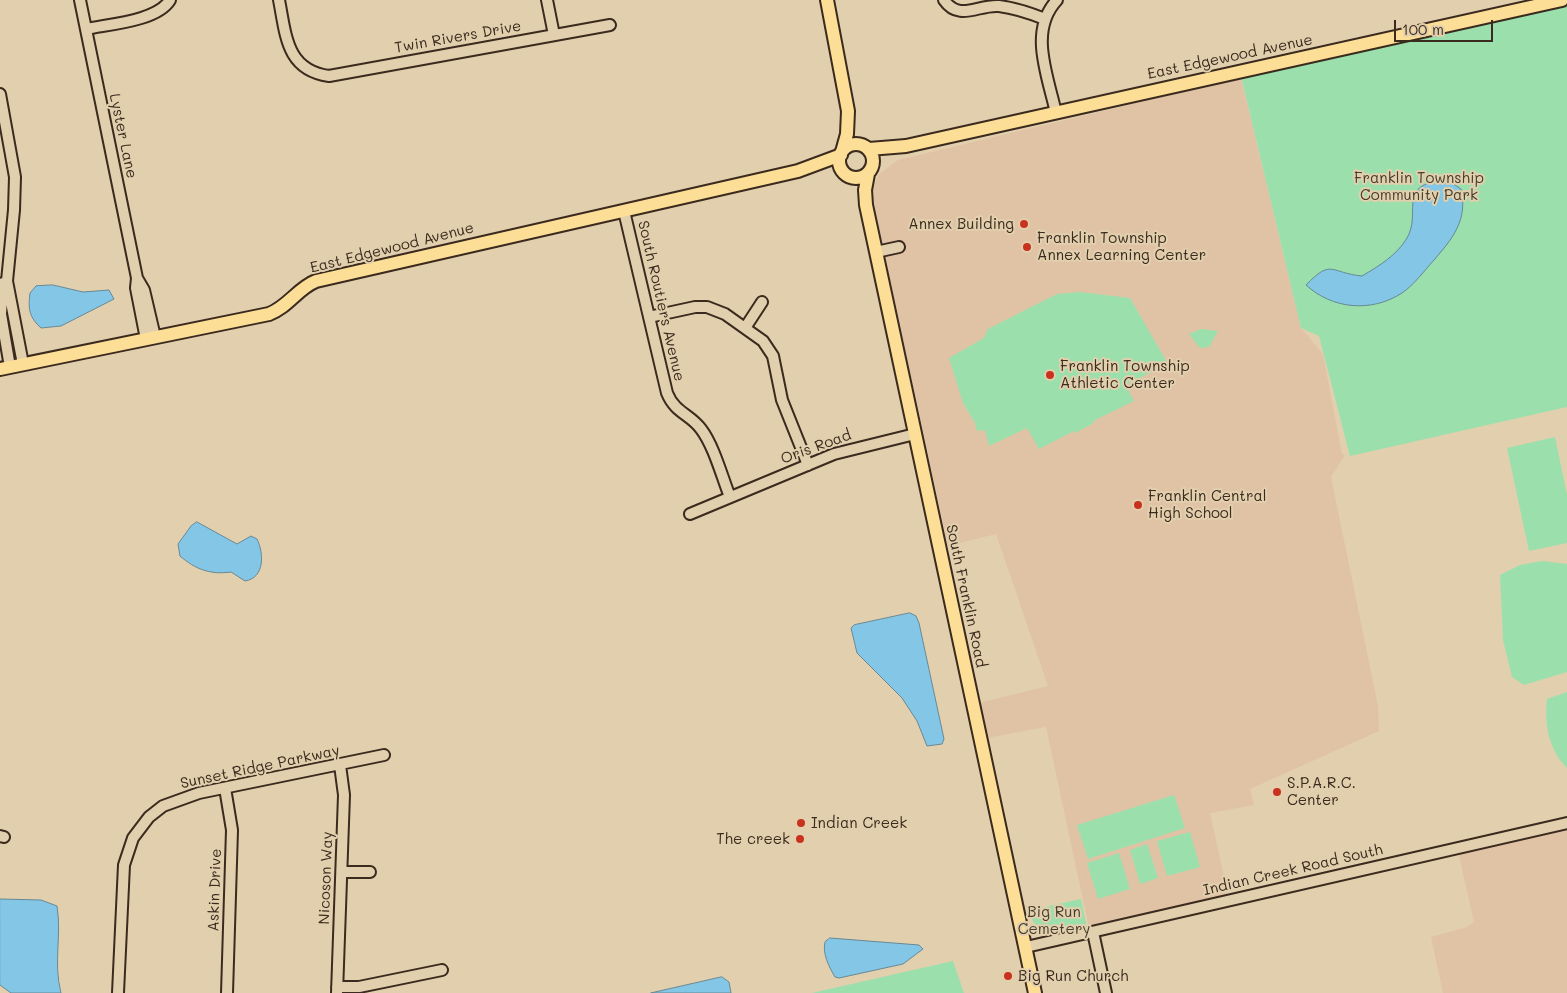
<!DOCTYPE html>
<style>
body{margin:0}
#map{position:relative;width:1567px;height:993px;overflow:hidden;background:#e2cfad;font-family:Mali,sans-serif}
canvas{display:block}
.scale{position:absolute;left:1394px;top:20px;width:99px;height:22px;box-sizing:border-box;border:2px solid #3b2a1e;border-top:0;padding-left:6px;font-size:15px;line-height:18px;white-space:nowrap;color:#3b2a1e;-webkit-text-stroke:4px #e2cfad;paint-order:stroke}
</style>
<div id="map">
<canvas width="1567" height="993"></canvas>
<div class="scale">100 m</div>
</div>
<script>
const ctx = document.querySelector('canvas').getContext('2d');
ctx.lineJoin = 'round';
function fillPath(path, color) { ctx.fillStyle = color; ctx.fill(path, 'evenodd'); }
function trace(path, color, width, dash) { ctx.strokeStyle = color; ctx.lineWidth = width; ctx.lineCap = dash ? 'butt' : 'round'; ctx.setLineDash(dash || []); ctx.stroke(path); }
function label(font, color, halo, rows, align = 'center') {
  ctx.font = font + ' Mali,sans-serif'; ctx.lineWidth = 4; ctx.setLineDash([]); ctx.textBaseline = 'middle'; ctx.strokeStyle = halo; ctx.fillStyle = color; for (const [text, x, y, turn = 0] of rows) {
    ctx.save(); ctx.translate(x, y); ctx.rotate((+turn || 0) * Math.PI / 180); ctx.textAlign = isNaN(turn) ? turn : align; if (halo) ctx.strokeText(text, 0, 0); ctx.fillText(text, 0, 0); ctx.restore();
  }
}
fillPath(new Path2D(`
 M1241 78 1301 328 1323 354 1342 454 1345 455 1331 477 1378 706 1379 731 1250 789 1254 805 1210 813 1228 895 1089 928 1046 727 987 738 979 703 1048 686 996 534 948 546 871 192 879 174 898 160Z
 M1567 827V993H1443L1431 937 1467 927 1474 922 1458 852Z`), '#e0c3a5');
fillPath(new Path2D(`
 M1567 5V407L1350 456 1319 336 1301 328 1240 72Z
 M1080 292 1130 298 1168 364 1125 385 1134 401 1093 421 1094 423 1075 433 1074 431 1039 449 1027 428 989 446 985 430 977 431 975 423 963 403 949 358 984 338 988 329 1057 294Z
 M1201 329 1218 331 1209 347 1200 348 1189 334Z
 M1555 437 1567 495V543L1529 551 1507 448Z
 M1542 561 1567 564V672L1524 685 1512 677 1503 640 1500 575 1520 565Z
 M1567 692V768C1549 750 1544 724 1547 699Z
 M1174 795 1185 828 1088 859 1077 825Z
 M1190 832 1200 867 1167 876 1157 841Z
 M1147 844 1158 878 1140 884 1130 850Z
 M1119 853 1130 889 1098 899 1087 863Z
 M1081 899 1087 928 1050 937 1039 930 1029 915 1031 910Z
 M953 961 964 993H812Z`), '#9be0ac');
const water = new Path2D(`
 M1435 181H1449L1461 189C1468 220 1453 238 1434 260 1424 271 1414 285 1402 293 1371 313 1332 309 1306 285 1332 258 1330 273 1362 276 1379 266 1397 255 1407 238 1421 214 1399 189 1435 181Z
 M53 285 83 292 109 290 114 299 61 326 41 328C29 317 28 309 30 293L36 286Z
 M197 522 237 544 251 536 257 539C264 553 265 578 245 581L231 572C210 575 195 569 180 556L178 544 191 526Z
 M910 613 916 616 919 623 944 739 942 744 927 746 917 721 902 698 857 653 851 628 854 625Z
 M0 899 41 900 57 906C62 936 53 962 61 993H11L0 985Z
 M830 938 919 945 923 949 903 964 839 978 835 977C829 967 822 953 825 942Z
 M722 977 729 982 731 993H651Z`);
fillPath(water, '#84c6e5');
trace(water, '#678895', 1);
const minor = new Path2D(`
 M80 0 137 278 136 288 146 339
 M279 0C286 35 286 70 329 76L610 25
 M547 0 554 35
 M944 0C959 22 979 4 999 6 1015 8 1030 13 1045 19
 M86 29C110 24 157 21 170 0
 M0 94 15 177 14 210 7 281 23 364
 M1056 113C1048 76 1028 31 1057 0
 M624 211 667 393C675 413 690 414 701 429 714 446 722 477 730 497
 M876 252 899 247
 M137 278 144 290 155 337
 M3 283 1 314 10 367
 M649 317 695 307H707L725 314 763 341 773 356 782 400 808 465
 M745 328 762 302
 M690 514 834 454 915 434
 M225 788 232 830 227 993
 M0 836 4 837
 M342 872H370
 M1093 932 1106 993
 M1026 947 1567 823
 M337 987H359L442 970
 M118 993 124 865 133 838 149 817 163 806 199 793 384 755
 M337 993 344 795 340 765`);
const major = new Path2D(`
 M827 0 848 111 847 134 842 152
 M839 161a17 17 0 1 1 34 0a17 17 0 1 1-34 0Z
 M869 149 906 146 1562 0
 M868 174 865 190 866 205 1035 993
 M0 369 269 314C288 307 298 288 316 281L798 171 841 155`);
trace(minor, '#3b2a1e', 14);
trace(major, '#3b2a1e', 16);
trace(minor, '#e2cfad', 10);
trace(major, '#fcde96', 12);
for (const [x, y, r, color] of [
 [1024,224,5,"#c8321e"],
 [1027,247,5,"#c8321e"],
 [1050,375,5,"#c8321e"],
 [1138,505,5,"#c8321e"],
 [1277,792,5,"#c8321e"],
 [801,823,5,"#c8321e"],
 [800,839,5,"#c8321e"],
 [1008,976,5,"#c8321e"]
]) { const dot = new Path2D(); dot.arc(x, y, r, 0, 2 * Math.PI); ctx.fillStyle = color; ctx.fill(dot); trace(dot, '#e2cfad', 2); }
label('15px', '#3b2a1e', '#e2cfad', [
 ["Twin Rivers Drive",458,37,-10],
 ["East Edgewood Avenue",1230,57,-12],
 ["Lyster Lane",123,136,78],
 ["East Edgewood Avenue",392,248,-14],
 ["South Routiers Avenue",661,301,77],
 ["Oris Road",816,447,-20],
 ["South Franklin Road",966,596,78],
 ["Sunset Ridge Parkway",260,767,-12],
 ["Indian Creek Road South",1293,870,-13],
 ["Nicoson Way",326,878,-88],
 ["Askin Drive",215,890,-88]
]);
label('15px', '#453c2c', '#e2cfad', [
 ["Franklin Township",1419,178],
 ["Community Park",1419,195],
 ["Big Run",1054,912],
 ["Cemetery",1054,929]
]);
label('15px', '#3b2a1e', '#e2cfad', [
 ["Annex Building",1014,224,"right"],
 ["Franklin Township",1037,238],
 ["Annex Learning Center",1037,255],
 ["Franklin Township",1060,366],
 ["Athletic Center",1060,383],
 ["Franklin Central",1148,496],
 ["High School",1148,513],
 ["S.P.A.R.C.",1287,783],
 ["Center",1287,800],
 ["Indian Creek",811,823],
 ["The creek",790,839,"right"],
 ["Big Run Church",1018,976]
], 'left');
</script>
